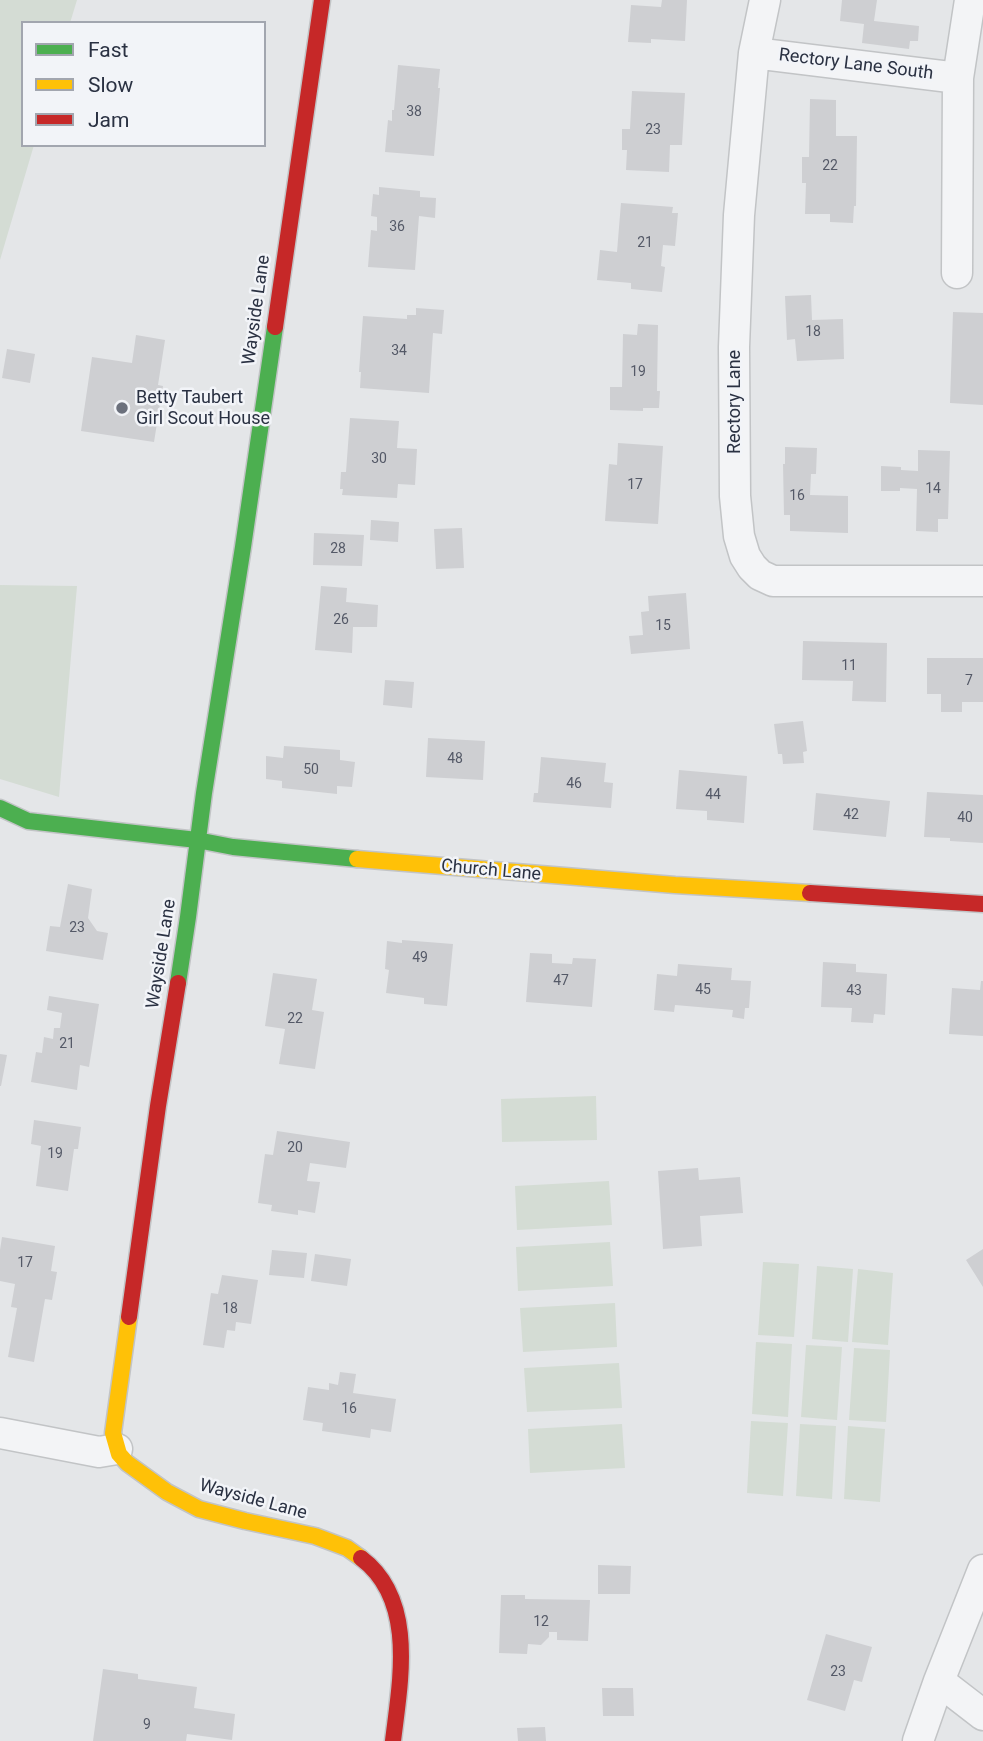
<!DOCTYPE html>
<style>
body{margin:0}
#map{position:relative;width:983px;height:1741px;overflow:hidden;background:#e4e6e8;font-family:Roboto,sans-serif}
canvas{display:block}
.legend{position:absolute;left:21px;top:21px;width:245px;height:126px;box-sizing:border-box;background:#f2f4f8;border:2px solid #a2a6af;margin:0;padding:9px 12px;list-style:none;font-size:21px;color:#2a3142}
.legend li{display:flex;align-items:center;gap:14px;height:35px}
.legend b{width:35px;border:2px solid #a2a6af}
</style>
<div id="map">
<canvas width="983" height="1741"></canvas>
<ul class="legend">
<li><b style="height:9px;background:#4caf50"></b>Fast</li>
<li><b style="height:9px;background:#ffc107"></b>Slow</li>
<li><b style="height:9px;background:#c62828"></b>Jam</li>
</ul>
</div>
<script>
const ctx = document.querySelector('canvas').getContext('2d');
ctx.lineJoin = 'round';
function fillPath(path, color) { ctx.fillStyle = color; ctx.fill(path, 'evenodd'); }
function trace(path, color, width, dash) { ctx.strokeStyle = color; ctx.lineWidth = width; ctx.lineCap = dash ? 'butt' : 'round'; ctx.setLineDash(dash || []); ctx.stroke(path); }
function label(font, color, halo, rows, align = 'center') {
  ctx.font = font + ' Roboto,sans-serif'; ctx.lineWidth = 5; ctx.setLineDash([]); ctx.textBaseline = 'middle'; ctx.strokeStyle = halo; ctx.fillStyle = color; for (const [text, x, y, turn = 0] of rows) {
    ctx.save(); ctx.translate(x, y); ctx.rotate((+turn || 0) * Math.PI / 180); ctx.textAlign = isNaN(turn) ? turn : align; if (halo) ctx.strokeText(text, 0, 0); ctx.fillText(text, 0, 0); ctx.restore();
  }
}
fillPath(new Path2D(`
 M0 0H77L70 23H23V145H34L0 260Z
 M0 585 77 586 59 797 0 779Z
 M596 1096 597 1140 502 1142 501 1099Z
 M609 1181 612 1225 517 1230 515 1186Z
 M610 1242 613 1286 518 1291 516 1247Z
 M763 1262 799 1264 794 1337 758 1335Z
 M817 1266 853 1269 848 1342 812 1339Z
 M858 1269 893 1273 888 1345 852 1342Z
 M615 1303 617 1347 523 1352 520 1308Z
 M756 1342 792 1344 788 1417 752 1414Z
 M806 1345 842 1347 837 1420 801 1417Z
 M854 1348 890 1350 886 1422 849 1420Z
 M619 1363 622 1408 527 1412 524 1368Z
 M751 1421 788 1423 783 1496 747 1493Z
 M622 1424 625 1468 530 1473 528 1429Z
 M800 1424 836 1426 832 1499 796 1496Z
 M848 1426 885 1429 880 1502 844 1499Z`), '#d4dcd4');
fillPath(new Path2D(`
 M662 0H687L685 41 651 39V43L628 42 631 5 661 7Z
 M842 0H877L874 21 919 26 918 41H910L909 49 862 43 864 24 840 21Z
 M398 65 440 69 438 88H440L434 156 385 152 388 120 392 121V110H394Z
 M632 91 685 93 682 145H670L669 172 626 170 627 150H622V129H630Z
 M810 99 836 100V136H857L856 206H854L853 223 830 222V214H805L806 183H802V157H809Z
 M379 187 420 191V197L436 198 435 218 419 216 415 270 368 267 371 230 377 231V217L371 216 373 194 379 195Z
 M621 203 673 207 672 213H678L675 246 663 245 661 266 665 267 662 292 631 289V283L597 280 600 250 617 252Z
 M811 295 812 320 843 319 844 359 797 361 795 339 787 340 785 296Z
 M416 308 444 310 442 334 433 333 429 393 360 388 361 372H359L363 316 407 319V315H416Z
 M953 312 983 313V405L950 403Z
 M638 324 658 325 657 391H660L659 408H643V411L610 410V387H622L623 334 637 335Z
 M136 335 165 340 158 385 163 386 154 442 81 431 92 357 132 363Z
 M7 349 35 354 30 383 2 378Z
 M350 418 399 421 397 448 417 449 415 485 398 484 397 498 342 495 343 489H340L341 472H346Z
 M618 443 663 446 658 524 605 521 609 464 617 465Z
 M785 447 817 448 816 474H811L810 495 848 496V533L790 531V515H784L783 464H785Z
 M918 450 950 451 948 519H938V532L916 531 917 489 900 488V491H881V466L901 467V470L918 471Z
 M371 520 399 522 398 542 370 540Z
 M462 528 464 568 436 569 434 529Z
 M314 533 364 535 362 566 313 565Z
 M321 586 347 588 346 602 378 605 377 627H353L352 653 315 650Z
 M686 593 690 649 631 654 629 636 643 635 641 612 649 611 648 596Z
 M803 641 887 643 886 702 852 701 853 681 802 680Z
 M927 658H983V702H962V712H941V694H927Z
 M385 680 414 682 412 708 383 705Z
 M803 721 807 751 803 752 804 763 783 764 782 754H778L774 724Z
 M428 738 485 741 483 780 426 777Z
 M284 746 340 750V760L355 762 352 787 337 786V794L282 788V781L266 779V756L283 758Z
 M541 757 606 763 604 782 613 783 611 808 533 802 534 793H538Z
 M679 770 747 776 744 823 707 820V811L676 809Z
 M927 792 983 795V843L950 841V838L924 837Z
 M816 793 890 801 886 837 813 830Z
 M68 884 92 889 88 918 97 931 108 933 103 960 46 951 50 926 60 927Z
 M402 940 453 944 447 1006 424 1004V998L386 993 389 970 385 969 387 941 402 943Z
 M530 953 552 954V963L572 964 573 958 596 959 592 1007 526 1002Z
 M823 962 856 964V972L887 974 885 1015 874 1014 873 1023 851 1022 852 1008 821 1007Z
 M678 964 732 968 731 980 751 981 749 1008H745L744 1019 732 1017 733 1010 675 1005 674 1012 654 1010 657 974 677 976Z
 M273 973 317 979 312 1010 324 1012 315 1069 279 1064 285 1029 265 1026Z
 M981 981H983V1036L949 1034 952 988 980 990Z
 M49 996 99 1004 89 1067 80 1065 77 1090 31 1082 36 1052 42 1053 44 1037 53 1039 54 1028H60L62 1013 47 1010Z
 M0 1054 7 1055 1 1086H0Z
 M34 1120 81 1127 78 1149H74L68 1191 36 1186 41 1146 31 1144Z
 M277 1131 350 1142 346 1168 310 1163 307 1181 320 1182 315 1213 298 1210V1215L271 1211 272 1205 258 1203 265 1154 273 1155Z
 M698 1168 699 1180 740 1177 743 1213 700 1216 702 1246 663 1249 658 1171Z
 M2 1237 55 1246 51 1271 57 1272 52 1300 45 1299 34 1362 8 1357 17 1308 11 1307 15 1284 0 1281V1250Z
 M983 1249V1287L966 1260Z
 M272 1250 307 1253 304 1278 269 1275Z
 M315 1254 351 1259 347 1286 311 1281Z
 M222 1275 258 1280 251 1324 236 1322 235 1331 227 1330 224 1348 203 1345 211 1293 218 1294Z
 M340 1372 356 1374 353 1393 396 1399 391 1432 371 1429 370 1438 322 1431 323 1423 303 1420 308 1387 329 1390V1383L338 1385Z
 M598 1565 631 1566 630 1594H598Z
 M501 1595H525V1599L590 1600 588 1641 557 1640V1632H549V1637L541 1645 528 1644 527 1654 499 1653Z
 M826 1634 872 1647 862 1682 854 1680 845 1711 807 1700Z
 M103 1669 138 1674V1679L197 1687 194 1708 235 1714 232 1740 187 1734 186 1741H93Z
 M602 1688H633L634 1716H603Z
 M545 1727 546 1741H518L517 1728Z`), '#cecfd2');
const street = new Path2D(`
 M765 0 754 53 739 215 734 347 735 496 739 536 745 556 752 567 760 575 773 581H983
 M754 53 958 78
 M957 273 958 78 970 0
 M0 1433 99 1452 117 1449
 M939 1681 983 1715
 M918 1741 939 1681 983 1570`);
const fast = new Path2D(`
 M0 808 28 821 197 840 233 847 357 859
 M178 983 188 917 204 793 243 547 275 327`);
const slow = new Path2D(`
 M357 859 675 885 810 893
 M129 1317 113 1433 119 1454 127 1463 167 1492 199 1509 245 1521 315 1536 347 1548 361 1558`);
const jam = new Path2D(`
 M275 327 322 0
 M810 893 983 904
 M129 1317 158 1106 178 983
 M361 1558C417 1600 400 1682 393 1741`);
trace(street, '#c2c4c6', 33);
trace(fast, '#c2c4c6', 19);
trace(slow, '#c2c4c6', 19);
trace(jam, '#c2c4c6', 19);
trace(street, '#f3f4f6', 30);
trace(fast, '#4caf50', 16);
trace(slow, '#ffc107', 16);
trace(jam, '#c62828', 16);
for (const [x, y, r, color] of [
 [122,408,7,"#6b707c"]
]) { const dot = new Path2D(); dot.arc(x, y, r, 0, 2 * Math.PI); ctx.fillStyle = color; ctx.fill(dot); trace(dot, '#f2f4f8', 2.5); }
label('14px', '#545967', null, [
 ["38",414,112],
 ["23",653,130],
 ["22",830,166],
 ["36",397,227],
 ["21",645,243],
 ["18",813,332],
 ["34",399,351],
 ["19",638,372],
 ["30",379,459],
 ["17",635,485],
 ["14",933,489],
 ["16",797,496],
 ["28",338,549],
 ["26",341,620],
 ["15",663,626],
 ["11",849,666],
 ["7",969,681],
 ["48",455,759],
 ["50",311,770],
 ["46",574,784],
 ["44",713,795],
 ["42",851,815],
 ["40",965,818],
 ["23",77,928],
 ["49",420,958],
 ["47",561,981],
 ["45",703,990],
 ["43",854,991],
 ["22",295,1019],
 ["21",67,1044],
 ["20",295,1148],
 ["19",55,1154],
 ["17",25,1263],
 ["18",230,1309],
 ["16",349,1409],
 ["12",541,1622],
 ["23",838,1672],
 ["9",147,1725]
]);
label('18px', '#2a3142', '#f2f4f8', [
 ["Rectory Lane South",856,65,7],
 ["Wayside Lane",257,310,-82],
 ["Rectory Lane",735,402,-90],
 ["Church Lane",491,871,5],
 ["Wayside Lane",162,954,-81],
 ["Wayside Lane",253,1500,15]
]);
label('18px', '#2a3142', '#f2f4f8', [
 ["Betty Taubert",136,398],
 ["Girl Scout House",136,419]
], 'left');
</script>
